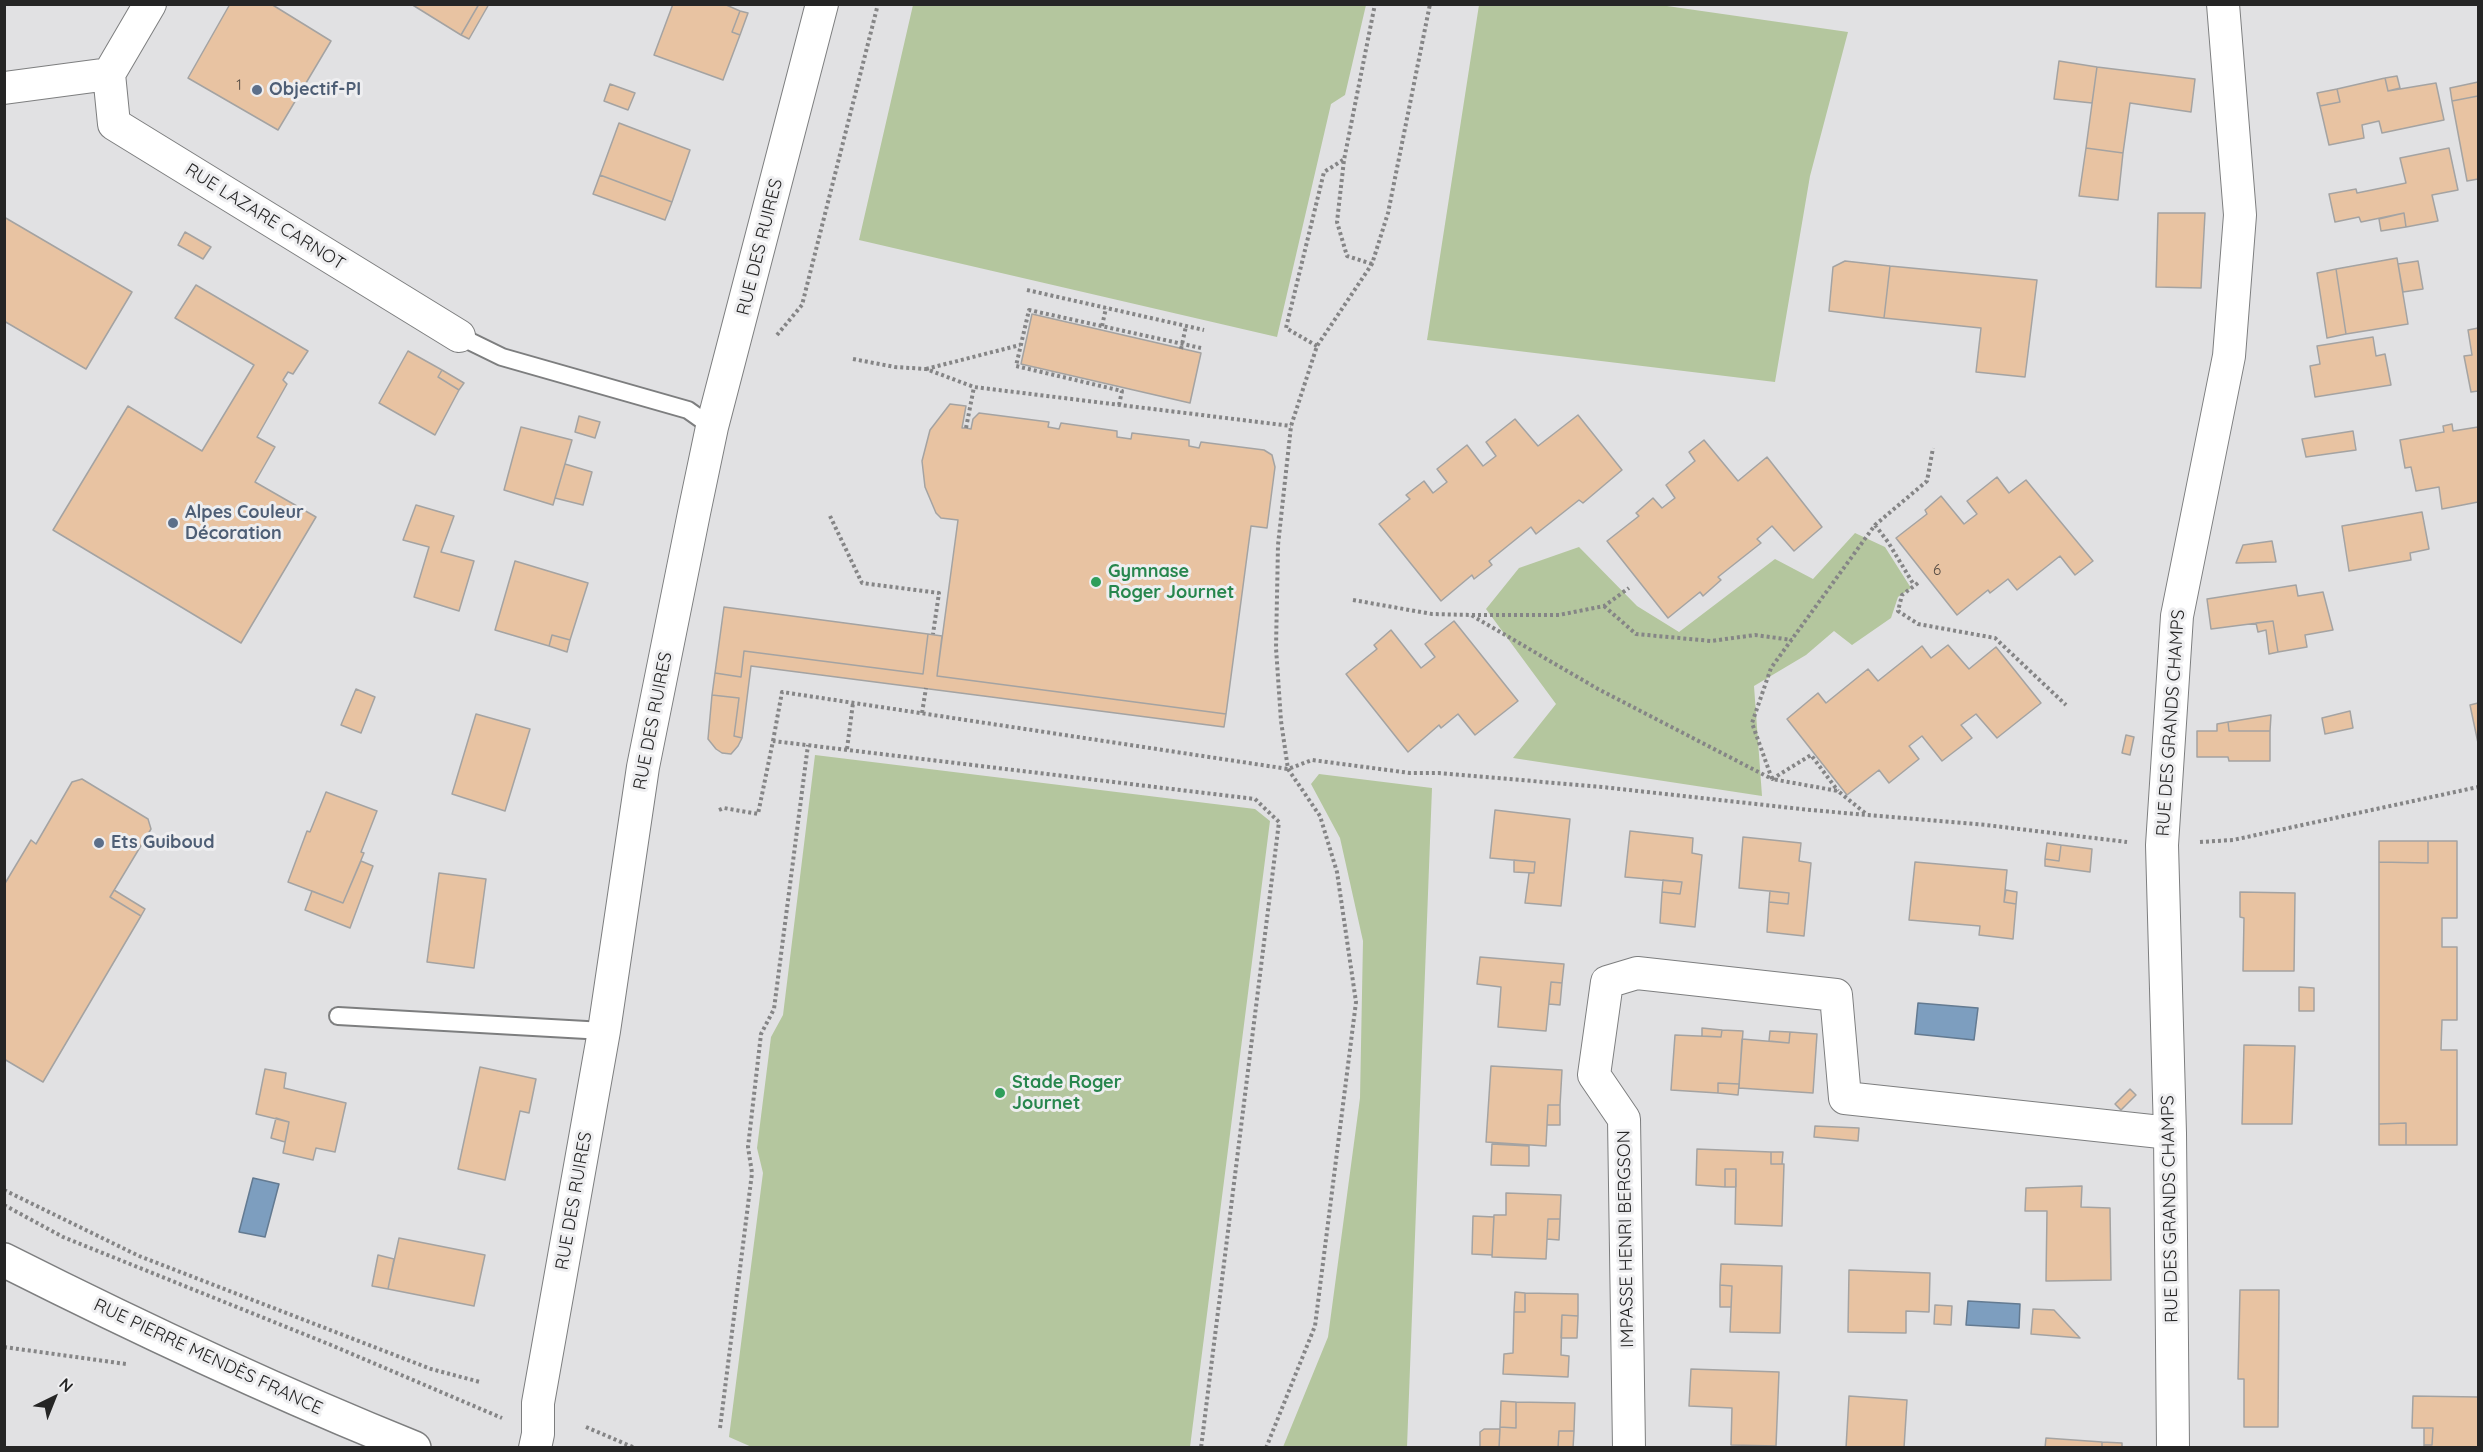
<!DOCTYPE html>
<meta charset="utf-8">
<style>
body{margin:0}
#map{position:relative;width:2483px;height:1452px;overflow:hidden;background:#e1e1e3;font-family:Quicksand,sans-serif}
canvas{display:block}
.frame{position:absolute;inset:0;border:6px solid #252525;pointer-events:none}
.north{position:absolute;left:24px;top:1368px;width:60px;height:60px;-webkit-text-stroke:4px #eeeef0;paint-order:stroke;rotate:43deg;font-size:16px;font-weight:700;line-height:24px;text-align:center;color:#252525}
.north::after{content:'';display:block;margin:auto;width:21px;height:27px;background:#252525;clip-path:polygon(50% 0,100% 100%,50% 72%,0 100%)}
</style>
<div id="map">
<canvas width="2483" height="1452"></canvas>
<div class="frame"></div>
<div class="north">N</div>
</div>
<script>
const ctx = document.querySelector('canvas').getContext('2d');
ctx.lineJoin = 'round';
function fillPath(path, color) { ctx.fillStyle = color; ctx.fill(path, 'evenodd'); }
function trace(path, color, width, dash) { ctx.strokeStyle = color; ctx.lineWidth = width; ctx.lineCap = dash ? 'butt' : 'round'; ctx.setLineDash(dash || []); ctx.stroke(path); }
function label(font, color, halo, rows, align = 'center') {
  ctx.font = font + ' Quicksand,sans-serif'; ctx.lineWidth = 6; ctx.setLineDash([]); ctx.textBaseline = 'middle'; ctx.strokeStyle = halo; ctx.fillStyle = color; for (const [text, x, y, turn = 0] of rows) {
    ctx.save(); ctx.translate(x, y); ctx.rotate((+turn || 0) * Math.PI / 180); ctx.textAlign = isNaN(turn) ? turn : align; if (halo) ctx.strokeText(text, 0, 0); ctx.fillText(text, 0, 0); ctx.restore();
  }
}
fillPath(new Path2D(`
 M913 5H1366L1345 95 1331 104 1277 337 859 240Z
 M1479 5H1660L1848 32 1810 176 1775 382 1427 340Z
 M1855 533 1885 547 1911 588 1898 597 1891 618 1852 645 1834 631 1806 655 1754 686 1762 796 1513 758 1556 704 1486 609 1519 568 1579 547 1637 606 1679 632 1775 559 1813 579Z
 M815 755 1255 809 1270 821 1190 1447 754 1448 729 1437 763 1173 757 1148 771 1037 783 1015Z
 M1319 774 1432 788 1407 1447H1283L1328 1337 1360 1098 1363 941 1340 838 1311 784Z`), '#b4c69e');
const water = new Path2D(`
 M1918 1003 1978 1008 1974 1040 1915 1034Z
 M253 1178 279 1184 265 1237 239 1232Z
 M1968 1301 2020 1304 2019 1328 1966 1325Z`);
fillPath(water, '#7d9ebf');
trace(water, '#637a91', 1.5);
const building = new Path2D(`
 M230 4H271L331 41 278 130 188 78Z
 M411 4H479L461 35Z
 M479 4H489L469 39 461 35Z
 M673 4H724L740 11 732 32 740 35 723 80 654 55Z
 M740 11 748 13 740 35 732 32Z
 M2059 61 2097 67 2092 103 2054 99Z
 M2097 67 2195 79 2191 112 2130 103 2123 153 2086 148Z
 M2397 76 2400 88 2388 91 2385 78Z
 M2385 78 2388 91 2436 83 2444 120 2382 133 2379 121 2362 125 2364 138 2329 145 2320 106 2340 102 2337 89Z
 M2478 82V96L2452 101 2450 88Z
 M610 84 635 93 628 110 604 101Z
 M2337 89 2340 102 2320 106 2317 93Z
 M2478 96V179L2467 181 2452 101Z
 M619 123 690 150 672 202 600 175Z
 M2086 148 2123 153 2118 200 2079 196Z
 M2449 148 2458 190 2432 195 2438 221 2406 227 2404 213 2361 222 2359 217 2335 222 2329 194 2356 189 2357 193 2406 183 2400 158Z
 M600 175 672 202 665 220 593 194Z
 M2158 213H2205L2201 288 2156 287Z
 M2404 213 2406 227 2381 231 2379 219Z
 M4 217 132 292 86 369 4 321Z
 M185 232 211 247 203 259 178 245Z
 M2397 258 2408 324 2346 334 2336 269Z
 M1845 261 1890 266 1884 318 1829 311 1833 267Z
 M2418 261 2423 289 2403 292 2398 264Z
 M1890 266 2037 280 2025 377 1976 372 1981 328 1884 318Z
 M2336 269 2346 334 2327 338 2317 273Z
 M196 285 308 351 293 374 288 372 283 380 287 384 257 437 275 447 255 482 316 517 241 643 53 530 128 406 202 451 254 365 175 318Z
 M1032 314 1201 353 1190 403 1021 364Z
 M2478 328V391L2471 392 2464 356 2472 355 2468 330Z
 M2373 337 2376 356 2385 354 2391 385 2315 397 2310 366 2320 364 2317 346Z
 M408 351 442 370 438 377 459 390 435 435 379 403Z
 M442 370 464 383 459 390 438 377Z
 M950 404 966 406 962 428H966L971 429 973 419 979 413 1049 422 1048 427 1059 429 1061 423 1117 431V437L1131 439 1132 433 1189 440V446L1199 448 1201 442 1264 450 1272 455 1275 467 1267 528 1251 526 1226 714 937 676 958 520 941 518 936 513 925 487 922 461 930 430Z
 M1578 415 1622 470 1583 503 1579 500 1536 534 1531 527 1489 561 1492 565 1474 579 1472 575 1441 601 1379 524 1410 499 1406 495 1424 481 1433 493 1447 482 1437 469 1467 445 1483 466 1496 456 1486 442 1515 419 1538 446Z
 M579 416 600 422 595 438 575 432Z
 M2452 424 2453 431 2478 427V502L2442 509 2439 487 2416 491 2411 467 2405 468 2400 440 2444 432 2443 426Z
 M521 427 572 440 553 505 504 490Z
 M2353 431 2356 450 2306 457 2302 439Z
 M1704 440 1738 481 1767 457 1822 527 1794 551 1772 526 1757 539 1761 543 1718 577 1721 580 1703 596 1700 592 1668 618 1607 541 1639 516 1636 513 1653 498 1662 508 1675 498 1666 485 1695 461 1689 452Z
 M565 464 592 472 583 505 555 498Z
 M1997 477 2009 493 2026 480 2093 561 2075 575 2060 556 2017 590 2008 579 1990 593 1988 590 1957 615 1896 538 1927 514 1925 510 1941 496 1964 524 1977 514 1967 501Z
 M416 505 454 516 441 552 474 561 459 611 414 597 429 547 403 540Z
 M2422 512 2429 549 2410 553 2411 560 2349 571 2342 526Z
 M2272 541 2276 562 2236 563 2243 545Z
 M515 561 588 583 570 640 552 635 549 646 495 630Z
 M2296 585 2298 596 2323 592 2333 630 2305 635 2307 647 2278 652 2273 621 2211 629 2207 599Z
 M724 607 928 634 923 674 744 651 741 677 715 673Z
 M1454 621 1518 701 1475 735 1458 714 1441 728 1439 725 1408 752 1346 674 1377 649 1374 645 1391 630 1421 668 1435 657 1425 644Z
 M2273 621 2278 652 2269 654 2266 630 2258 632 2256 623Z
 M928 634 942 636 937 676 1226 714 1224 727 751 666 742 738 734 736 739 698 712 695 715 673 741 677 744 651 923 674Z
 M552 635 570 640 567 652 549 646Z
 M1948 645 1969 669 1996 647 2041 703 1997 738 1976 714 1961 725 1972 738 1942 761 1922 736 1909 746 1919 759 1889 783 1879 770 1847 795 1787 719 1818 693 1826 703 1868 669 1878 681 1922 646 1931 658Z
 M356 689 375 697 361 733 341 725Z
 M712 695 739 698 734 736 742 738 738 746 731 754 722 753 716 749 708 739Z
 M2478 703V743L2470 705Z
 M2350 711 2353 728 2325 734 2322 718Z
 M476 714 530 729 505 811 452 794Z
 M2271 715 2270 731H2229L2228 722Z
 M2228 722 2229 731H2270V761H2229L2228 757H2197V731H2217V724Z
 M2126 735 2134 737 2130 755 2122 753Z
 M82 779 148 819 151 829 110 897 141 916 43 1082 4 1059V885L31 840 36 844 72 782Z
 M326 792 377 811 361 852 364 853 343 903 288 882 307 831 310 832Z
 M1495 810 1570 819 1561 906 1525 903 1529 873H1534L1535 862 1490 858Z
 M1630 831 1693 838 1692 853 1702 855 1695 927 1660 923 1662 892 1680 894 1682 882 1625 877Z
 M1743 837 1801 843 1799 861 1811 863 1804 936 1767 932 1769 902 1788 904 1789 893 1739 888Z
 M2379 841H2428V863L2379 862Z
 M2428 841H2457V918H2442V947H2457V1020H2442L2441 1050H2457V1145H2406V1123L2379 1124V862L2428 863Z
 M2047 843 2061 845 2059 861 2045 859Z
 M2061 845 2092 849 2090 872 2045 866V859L2059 861Z
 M1514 860 1535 862 1534 873 1514 872Z
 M361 861 373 866 350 928 305 910 312 891 343 903Z
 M1915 862 2007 870 2004 902 2016 904 2013 939 1979 935 1980 926 1909 920Z
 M439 873 486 879 474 968 427 962Z
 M1663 880 1682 882 1680 894 1662 892Z
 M114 890 145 909 141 916 110 897Z
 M2006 890 2017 892 2016 904 2004 902Z
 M1770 891 1789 893 1788 904 1769 902Z
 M2240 892 2295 893 2294 971H2243L2244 918 2240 917Z
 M1480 957 1564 964 1562 983 1551 982 1546 1031 1498 1027 1501 987 1477 984Z
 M1551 982 1562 983 1560 1005 1549 1004Z
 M2299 987 2314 988V1011H2299Z
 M1702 1028 1722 1030 1721 1037 1702 1036Z
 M1722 1030 1743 1031 1739 1084 1718 1083V1093L1671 1090 1675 1035 1721 1037Z
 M1770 1031 1790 1032 1789 1043 1769 1041Z
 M1790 1032 1817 1034 1813 1093 1739 1088 1742 1039 1789 1043Z
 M2244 1045 2295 1046 2292 1124H2242Z
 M1491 1066 1562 1070 1560 1105H1548L1546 1146 1486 1142Z
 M480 1067 536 1079 529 1113 520 1111 505 1180 458 1169Z
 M265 1069 286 1073 284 1088 346 1103 335 1152 316 1148 313 1160 283 1153 289 1122 256 1114Z
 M1718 1083 1739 1084 1738 1095 1718 1093Z
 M2130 1089 2136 1095 2121 1110 2115 1104Z
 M1548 1105H1560V1125H1547Z
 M276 1118 289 1122 285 1142 271 1138Z
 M2406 1123V1145H2379V1124Z
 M1815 1126 1859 1128 1858 1141 1814 1137Z
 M1492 1144 1529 1146V1166L1491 1165Z
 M1697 1149 1771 1152V1164H1784L1782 1226 1735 1224 1736 1169H1725V1187L1696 1185Z
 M1771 1152H1783L1782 1164H1771Z
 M1725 1169H1736V1187H1725Z
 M2082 1186 2081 1207 2110 1208 2111 1280 2046 1281 2047 1211H2025L2026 1188Z
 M1506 1193 1561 1195 1560 1219H1548L1546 1259 1492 1257 1494 1215H1506Z
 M1473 1216 1494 1217 1492 1255 1472 1254Z
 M1548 1219H1560L1559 1240 1547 1239Z
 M399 1238 485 1255 474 1306 388 1289Z
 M378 1255 394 1259 388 1289 372 1286Z
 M1721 1264 1782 1266 1780 1333 1730 1332 1732 1286 1720 1285Z
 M1849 1270 1930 1273 1929 1312 1906 1311V1333L1848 1332Z
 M1720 1285 1732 1286 1731 1307H1720Z
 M2240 1290H2279L2278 1427H2244V1379H2238Z
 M1515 1292 1525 1293V1312H1514Z
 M1525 1293 1578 1294V1316L1562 1315 1561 1355 1569 1356 1568 1377 1503 1374 1504 1354 1513 1353 1514 1312H1525Z
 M1935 1305 1952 1306 1951 1325 1934 1324Z
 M2033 1309 2054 1310 2080 1338 2031 1334Z
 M1562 1315 1578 1316 1577 1338H1561Z
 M1691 1369 1779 1372 1776 1446 1731 1445 1732 1408 1689 1406Z
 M1849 1396 1907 1400 1904 1448H1846Z
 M2413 1396 2478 1397V1448H2424V1445H2432L2433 1428H2412Z
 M1501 1401 1516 1402V1428L1500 1427Z
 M1516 1402 1575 1403 1574 1431H1559L1558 1448H1499L1500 1427 1516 1428Z
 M2424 1428H2433L2432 1445H2424Z
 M1484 1429H1500L1499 1448H1480V1432Z
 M1559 1431H1574L1573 1448H1558Z
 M2046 1438 2102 1442V1448H2045Z
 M2102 1442 2122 1443V1448H2102Z`);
fillPath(building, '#e8c3a2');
trace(building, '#a4a3a2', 1.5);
const service = new Path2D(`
 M459 336 502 357 688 410 712 427
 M338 1016 604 1031`);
const minor = new Path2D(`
 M109 74 114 124 459 336
 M4 88 109 74 150 4
 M535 1448 538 1434V1403L604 1031 643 767 694 513 712 427 822 4
 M1629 1448 1624 1119 1594 1075 1607 982 1637 973 1836 995 1845 1098 2170 1133
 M2173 1448 2170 1133 2162 845 2177 616 2229 356 2240 215 2223 4`);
const secondary = new Path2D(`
 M4 1260C139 1328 275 1392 414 1448`);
trace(service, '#7d7e7f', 20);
trace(minor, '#7d7e7f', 34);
trace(secondary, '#7d7e7f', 36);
trace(new Path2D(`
 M1372 264 1347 256 1337 222 1344 160 1375 4
 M1027 290 1204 330
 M1102 326 1106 308
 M777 335 802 305 878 4
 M1317 346 1286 328 1324 172 1343 160
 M1181 349 1186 326
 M853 359 895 367 926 369 974 387 1291 426
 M926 369 1020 345
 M1119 405 1122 391 1016 366 1029 310 1201 348
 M966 428 974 387
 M830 516 862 583 939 593 933 634
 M1875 525 1888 542 1914 585
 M1918 583 1902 595 1898 611 1918 624 1995 638 2066 705
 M1353 600 1432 614 1471 615 1598 689 1772 779 1811 755 1838 791
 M1604 606 1636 634 1711 641 1755 635 1792 640
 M1472 615H1559L1604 606 1629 588
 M922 713 926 688
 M773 741 782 692 1288 769 1312 760 1410 773H1439L1602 787 1810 810 1986 825 2127 842
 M847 749 853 703
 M719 810 724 808 758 814 773 741 1255 799 1279 822 1201 1448
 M1865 813 1838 791 1772 779 1752 723 1771 668 1875 525 1927 481 1933 448
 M2200 842 2233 840 2478 787
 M4 1190 139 1256 431 1369 480 1382
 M4 1205 63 1237 331 1345 502 1418
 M4 1347 126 1364
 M586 1427 635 1448
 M720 1428 752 1173 748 1147 761 1034 774 1009 808 745
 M1266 1448 1315 1326 1356 1002 1337 872 1320 816 1288 769 1281 721 1276 648 1278 545 1291 426 1317 346 1372 264 1388 213 1430 4`), '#858586', 4, [3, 3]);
trace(service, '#fff', 16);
trace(minor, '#fff', 32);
trace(secondary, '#fff', 33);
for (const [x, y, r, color] of [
 [257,90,6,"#5c6f8a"],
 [173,523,6,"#5c6f8a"],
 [1096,582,6,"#2e9e5b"],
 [99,843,6,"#5c6f8a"],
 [1000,1093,6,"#2e9e5b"]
]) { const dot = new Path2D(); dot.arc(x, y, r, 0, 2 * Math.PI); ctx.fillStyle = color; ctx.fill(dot); trace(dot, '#eeeef0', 2); }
label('15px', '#564c44', null, [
 ["1",239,85],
 ["6",1937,570]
]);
label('bold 18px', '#4e5e75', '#eeeef0', [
 ["Objectif-PI",269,90],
 ["Alpes Couleur",185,513],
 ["Décoration",185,534],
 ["Ets Guiboud",111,843]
], 'left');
label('18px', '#252525', '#eeeef0', [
 ["RUE LAZARE CARNOT",265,217,32],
 ["RUE DES RUIRES",760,247,-76],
 ["RUE DES RUIRES",653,721,-79],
 ["RUE DES GRANDS CHAMPS",2171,723,-86],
 ["RUE DES RUIRES",574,1201,-80],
 ["RUE DES GRANDS CHAMPS",2170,1209,-91],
 ["IMPASSE HENRI BERGSON",1626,1239,-91],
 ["RUE PIERRE MENDÈS FRANCE",208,1357,25]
]);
label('bold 18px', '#27864d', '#eeeef0', [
 ["Gymnase",1108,572],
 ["Roger Journet",1108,593],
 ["Stade Roger",1012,1083],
 ["Journet",1012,1104]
], 'left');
</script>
